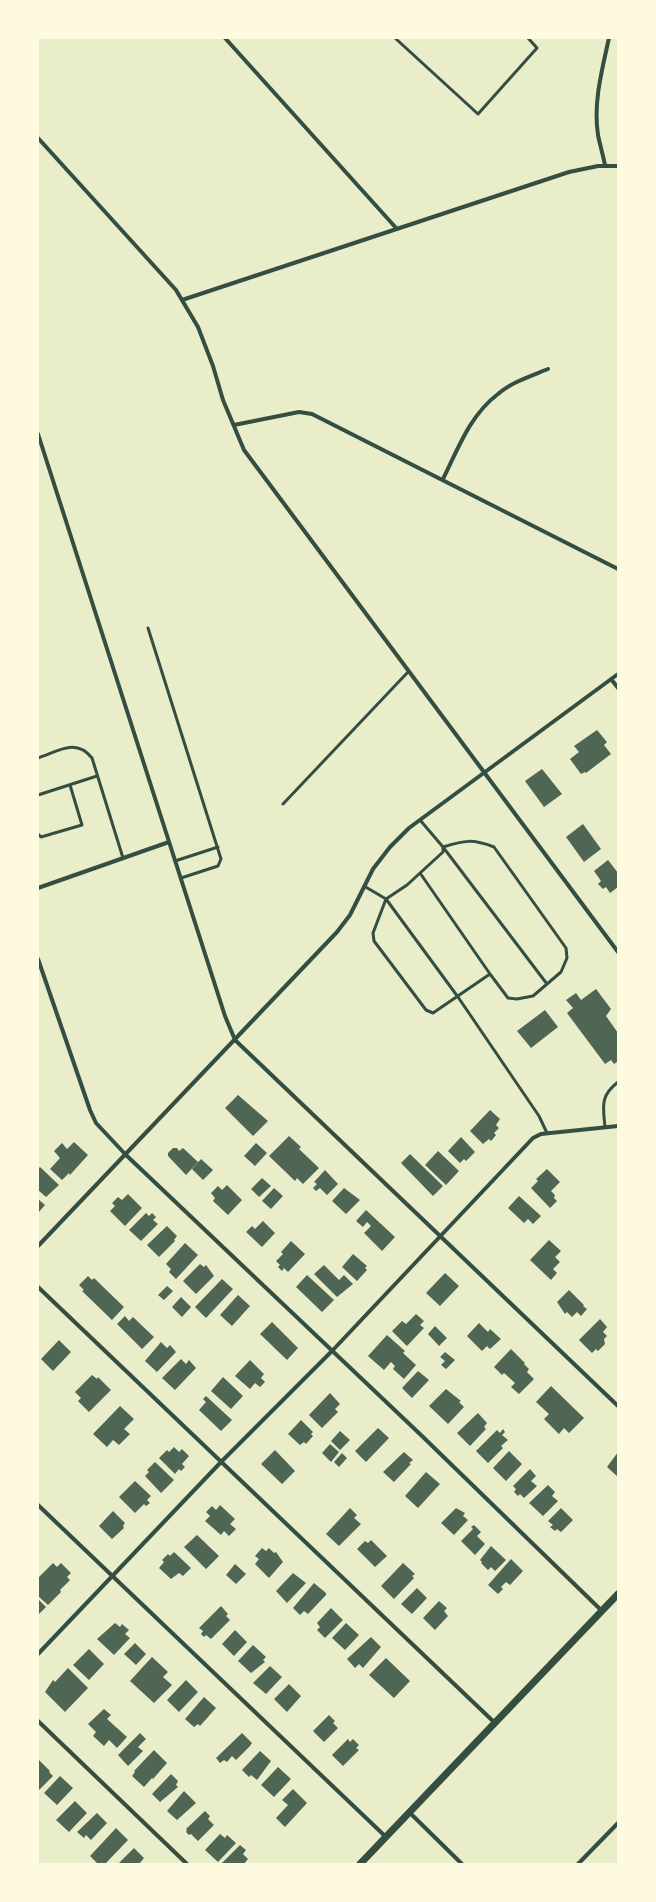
<!DOCTYPE html>
<style>
body{margin:0}
#map{position:relative;width:656px;height:1902px;overflow:hidden;background:#e9edc9;font-family:"Fira Sans Condensed",sans-serif}
canvas{display:block}
.frame{position:absolute;inset:0;border:39px solid #fefae0;pointer-events:none}
</style>
<div id="map">
<canvas width="656" height="1902"></canvas>
<div class="frame"></div>
</div>
<script>
const ctx = document.querySelector('canvas').getContext('2d');
ctx.lineJoin = 'round';
function fillPath(path, color) { ctx.fillStyle = color; ctx.fill(path, 'evenodd'); }
function trace(path, color, width, dash) { ctx.strokeStyle = color; ctx.lineWidth = width; ctx.lineCap = dash ? 'butt' : 'round'; ctx.setLineDash(dash || []); ctx.stroke(path); }
fillPath(new Path2D(`
 M597 730 607 742 604 745 611 754 586 773 585 772 581 774 570 759 579 752 574 746Z
 M542 769 562 794 544 807 525 781Z
 M583 824 601 849 584 862 566 837Z
 M608 860 618 873V887L610 893 606 887 603 889 598 884 601 881 594 871Z
 M596 989 611 1009 606 1016 618 1033V1061L614 1064 611 1060 605 1064 567 1013 573 1008 566 1000 576 993 581 1000Z
 M545 1010 558 1027 531 1048 517 1031Z
 M238 1095 268 1121 253 1136 225 1108Z
 M490 1110 500 1119 496 1125 499 1128 494 1133 496 1135 491 1141 489 1139 483 1144 470 1131Z
 M289 1136 301 1147 299 1149 319 1168 303 1184 297 1178 295 1181 269 1156Z
 M461 1137 475 1152 466 1161 464 1159 460 1163 448 1151Z
 M74 1142 88 1155 70 1175 69 1173 62 1180 50 1169 60 1158 54 1151 62 1143 67 1149Z
 M256 1143 267 1153 255 1166 244 1156Z
 M173 1148H177L179 1151 183 1148 198 1162 186 1175 168 1156V1153Z
 M438 1151 459 1171 446 1185 425 1165Z
 M410 1154 443 1186 433 1196 401 1163Z
 M201 1159 213 1170 203 1180 192 1169Z
 M40 1167 59 1185 46 1197 38 1190V1169Z
 M547 1169 560 1182 551 1191 555 1195 554 1198 557 1201 550 1208 531 1188 538 1181 536 1179Z
 M325 1170 338 1184 327 1195 320 1188 316 1191 313 1188 317 1184 314 1182Z
 M262 1178 271 1186 259 1197 251 1189Z
 M227 1185 242 1200 228 1215 213 1201 215 1198 211 1193 218 1186 222 1190Z
 M274 1188 283 1196 271 1209 262 1201Z
 M344 1188 360 1200 346 1214 332 1201Z
 M128 1194 142 1208 125 1226 110 1211 115 1206 112 1203 118 1197 122 1200Z
 M519 1196 541 1216 533 1224 528 1219 524 1223 508 1208Z
 M38 1199 45 1205 38 1213Z
 M366 1210 395 1237 382 1251 364 1233 371 1226 367 1222 363 1227 356 1221Z
 M146 1213 149 1216 152 1213 156 1217 153 1220 158 1224 141 1241 129 1230Z
 M263 1221 275 1233 262 1247 246 1232 252 1226 255 1229Z
 M167 1226 177 1236 174 1240 175 1241 159 1257 147 1245Z
 M549 1240 561 1251 555 1257 560 1262 553 1269 557 1273 551 1280 530 1260Z
 M291 1241 305 1254 288 1272 284 1268 282 1271 278 1267 280 1265 276 1261 283 1254 281 1252Z
 M185 1243 198 1255 176 1279 169 1272 171 1269 166 1264Z
 M353 1254 367 1266 365 1268 367 1270 357 1281 342 1267Z
 M200 1264 204 1267 206 1265 214 1276 196 1294 183 1281Z
 M324 1265 339 1280 344 1275 353 1284 337 1297 314 1274Z
 M445 1273 459 1286 440 1306 426 1293Z
 M307 1275 334 1300 322 1312 296 1287Z
 M88 1276 92 1280 94 1278 124 1307 112 1320 82 1291 84 1290 79 1285Z
 M222 1279 233 1289 206 1318 195 1307Z
 M167 1286 173 1291 164 1300 158 1295Z
 M569 1290 584 1305 583 1306 587 1309 581 1316 577 1312 572 1317 567 1312 565 1314 557 1302Z
 M238 1295 250 1306 232 1326 220 1315Z
 M181 1297 191 1307 182 1317 172 1307Z
 M416 1314 424 1321 420 1325 424 1328 407 1346 392 1331 402 1321 406 1324Z
 M125 1316 129 1321 133 1317 154 1337 142 1349 117 1324Z
 M600 1319 607 1327 603 1332 607 1336 604 1339 605 1344 598 1351 596 1349 592 1353 579 1340Z
 M272 1322 298 1348 287 1360 260 1334Z
 M479 1323 488 1332 490 1329 501 1339 490 1349 487 1346 482 1351 467 1336Z
 M435 1326 447 1338 439 1346 428 1334Z
 M387 1335 405 1351 403 1353 416 1365 404 1379 393 1369 395 1366 391 1362 384 1370 368 1356Z
 M59 1340 71 1352 53 1371 41 1359Z
 M161 1342 167 1348 170 1345 176 1352 157 1372 145 1361Z
 M511 1349 525 1363 524 1364 529 1369 527 1372 534 1379 519 1394 511 1387 515 1383 504 1373 502 1375 494 1367Z
 M445 1352 455 1360 446 1369 441 1365 445 1361 440 1357Z
 M181 1359 186 1364 189 1360 196 1368 175 1390 162 1378Z
 M250 1360 264 1374 261 1378 265 1382 260 1387 255 1383 250 1389 235 1376Z
 M418 1371 429 1380 412 1398 402 1388Z
 M92 1375 97 1379 98 1377 111 1390 89 1412 78 1401 81 1398 75 1392Z
 M223 1377 243 1396 231 1409 211 1391Z
 M551 1386 584 1418 569 1433 564 1428 559 1434 544 1419 549 1414 536 1402Z
 M446 1389 461 1401 459 1402 464 1407 448 1424 429 1406Z
 M330 1393 340 1404 335 1409 338 1412 322 1428 309 1415Z
 M206 1396 232 1420 221 1431 199 1410 206 1402 203 1399Z
 M120 1406 134 1419 124 1429 130 1434 119 1445 113 1440 107 1447 93 1434Z
 M478 1413 487 1423 484 1427 486 1429 470 1446 457 1433Z
 M301 1420 313 1432 311 1434 313 1436 306 1444 304 1442 300 1445 288 1434Z
 M378 1428 389 1438 366 1462 355 1451Z
 M503 1429 505 1432 502 1435 508 1440 501 1446 503 1448 488 1463 476 1451 497 1430 500 1433Z
 M340 1431 350 1440 340 1450 331 1441Z
 M330 1444 339 1452 331 1462 322 1453Z
 M174 1447 179 1452 182 1449 189 1456 182 1464 185 1467 181 1471 179 1469 175 1474 159 1458 167 1450 169 1452Z
 M275 1450 295 1471 282 1484 261 1464Z
 M509 1451 522 1464 506 1481 493 1468Z
 M404 1452 413 1460 409 1463 411 1464 394 1482 383 1472Z
 M618 1452V1477L607 1467Z
 M342 1453 347 1458 339 1467 334 1462Z
 M155 1462 174 1480 161 1493 145 1476 149 1472 147 1470Z
 M530 1469 536 1476 531 1481 537 1486 524 1498 520 1494 518 1496 514 1492 516 1489 513 1486Z
 M426 1472 440 1484 418 1508 405 1496Z
 M135 1481 151 1496 147 1500 150 1503 146 1506 144 1504 135 1513 119 1497Z
 M548 1485 555 1492 552 1496 558 1501 543 1516 529 1503Z
 M220 1505 235 1519 230 1524 236 1529 229 1536 224 1531 221 1535 205 1521 210 1516 206 1512 212 1506 216 1510Z
 M350 1508 357 1515 354 1518 361 1524 339 1546 326 1534Z
 M456 1508 465 1513 463 1516 468 1520 454 1535 441 1523Z
 M561 1508 573 1520 561 1532 557 1529 555 1531 550 1527 553 1525 548 1521Z
 M113 1511 125 1523 123 1526 124 1528 112 1539 99 1526Z
 M474 1525 481 1532 477 1536 485 1544 475 1555 461 1541 473 1529 471 1527Z
 M197 1535 219 1556 206 1569 184 1547Z
 M371 1540 387 1556 375 1567 357 1549 365 1541 368 1543Z
 M491 1546 506 1560 495 1571 491 1567 488 1570 481 1563 482 1562 480 1560Z
 M262 1548 266 1551 269 1548 274 1553 276 1552 283 1562 269 1578 255 1564 259 1559 255 1556Z
 M174 1552 191 1568 183 1576 179 1573 171 1579 159 1568 164 1562 162 1560 168 1554 170 1556Z
 M511 1559 523 1571 510 1585 506 1582 501 1587 503 1589 498 1594 488 1585Z
 M53 1563 57 1567 61 1563 71 1573 67 1577 70 1580 60 1590 61 1592 48 1605 38 1596V1578Z
 M403 1563 415 1574 412 1576 414 1578 394 1599 381 1586Z
 M235 1564 246 1574 236 1584 226 1575Z
 M293 1573 306 1583 287 1603 276 1591Z
 M314 1583 326 1593V1595L308 1614 304 1611 300 1615 293 1608Z
 M417 1588 427 1598 412 1614 401 1604Z
 M38 1599 46 1607 38 1615Z
 M439 1601 447 1608 444 1611 448 1616 435 1630 423 1618Z
 M221 1606 228 1614 226 1616 230 1620 211 1639 206 1635 204 1637 201 1634 203 1631 199 1628Z
 M331 1608 343 1620 325 1638 317 1630 320 1627 317 1623Z
 M115 1623 120 1627 122 1624 129 1630 125 1634 130 1638 114 1655 97 1639Z
 M346 1623 359 1635 345 1650 332 1638Z
 M235 1630 247 1642 234 1656 222 1644Z
 M371 1637 381 1647 363 1668 359 1664 355 1668 347 1659Z
 M135 1643 146 1654 136 1665 124 1654Z
 M253 1645 266 1657 263 1660 265 1662 251 1673 238 1661Z
 M89 1649 104 1664 89 1680 73 1665Z
 M152 1657 168 1672 163 1677 172 1685 154 1703 130 1681Z
 M386 1658 410 1681 394 1698 369 1675Z
 M270 1666 282 1677 266 1694 253 1683Z
 M68 1668 88 1688 65 1712 45 1692 53 1680 55 1682Z
 M186 1680 198 1692 179 1712 167 1700Z
 M289 1684 301 1696 287 1712 274 1699Z
 M204 1697 216 1708 200 1726 198 1724 194 1727 185 1719Z
 M104 1709 111 1715 107 1719 127 1737 117 1748 109 1740 104 1746 93 1736 96 1732 88 1724Z
 M329 1715 335 1721 333 1723 338 1728 324 1742 313 1731Z
 M140 1733 146 1739 138 1747 143 1751 128 1766 118 1755Z
 M242 1733 252 1743 250 1746 236 1760 232 1756 227 1762 224 1760 220 1763 216 1758Z
 M348 1739 350 1742 353 1739 359 1745 356 1748 359 1750 343 1766 332 1755Z
 M154 1750 167 1763 153 1779 152 1778 144 1787 132 1776 135 1772 134 1771Z
 M260 1751 271 1761 257 1780 251 1775 249 1777 242 1770Z
 M38 1759 50 1771 49 1772 53 1776 39 1790Z
 M278 1767 291 1779 274 1797 261 1785Z
 M171 1774 178 1781 176 1785 178 1787 160 1802 152 1794Z
 M60 1776 73 1788 57 1805 44 1793Z
 M293 1789 307 1803 285 1827 276 1818 288 1805 282 1800Z
 M184 1791 196 1803 177 1820 167 1811Z
 M75 1801 87 1813 69 1832 56 1820Z
 M205 1811 210 1816 208 1819 214 1825 198 1841 191 1834 189 1835 186 1832 187 1830 186 1829Z
 M97 1813 107 1823 91 1840 86 1835 84 1838 77 1832Z
 M116 1828 128 1840 105 1864H98L90 1856Z
 M220 1834 225 1838 227 1835 236 1843 218 1862 205 1850Z
 M240 1845 246 1850 243 1854 248 1859 244 1864H221Z
 M134 1848 144 1858 139 1864H118Z`), '#4f6655');
trace(new Path2D(`
 M395 38 478 114 537 48 528 38
 M148 628 221 859 218 866 181 878
 M38 758C59 751 76 738 92 758L123 858
 M38 795 97 776
 M283 804 408 672
 M420 820 443 847V852L407 885 386 899 373 933 374 941 426 1010 433 1013 490 974 508 998 517 999 533 996 561 972 567 958 566 948 494 847C473 839 465 840 443 847L547 984
 M38 834 41 837 82 825 70 785
 M175 861 218 847
 M420 873 490 974
 M364 886 386 899 458 997 539 1116 547 1133
 M605 1127C603 1106 600 1096 618 1082`), '#344e41', 3);
trace(new Path2D(`
 M225 38 397 229
 M38 138 176 290 198 327 213 366 223 400 244 450 618 952
 M605 165C603 155 600 145 598 135 593 103 602 70 609 38
 M182 300 569 172 598 166H618
 M234 425 299 412 312 414 618 569
 M38 434 225 1016 235 1040 618 1406
 M443 479C458 449 470 415 498 394 512 382 531 376 548 369
 M611 679 618 688
 M38 888 169 842
 M38 959 90 1110 96 1123 126 1155 422 1436 602 1611
 M38 1246 337 932 350 915 373 869 390 847 409 828 618 674
 M38 1287 495 1723
 M38 1505 386 1837
 M38 1654 221 1462 332 1351 533 1138 541 1134 618 1126
 M38 1721 187 1864
 M409 1812 462 1864
 M578 1864 618 1823`), '#344e41', 4);
trace(new Path2D(`
 M360 1864 618 1594`), '#344e41', 7);
</script>
